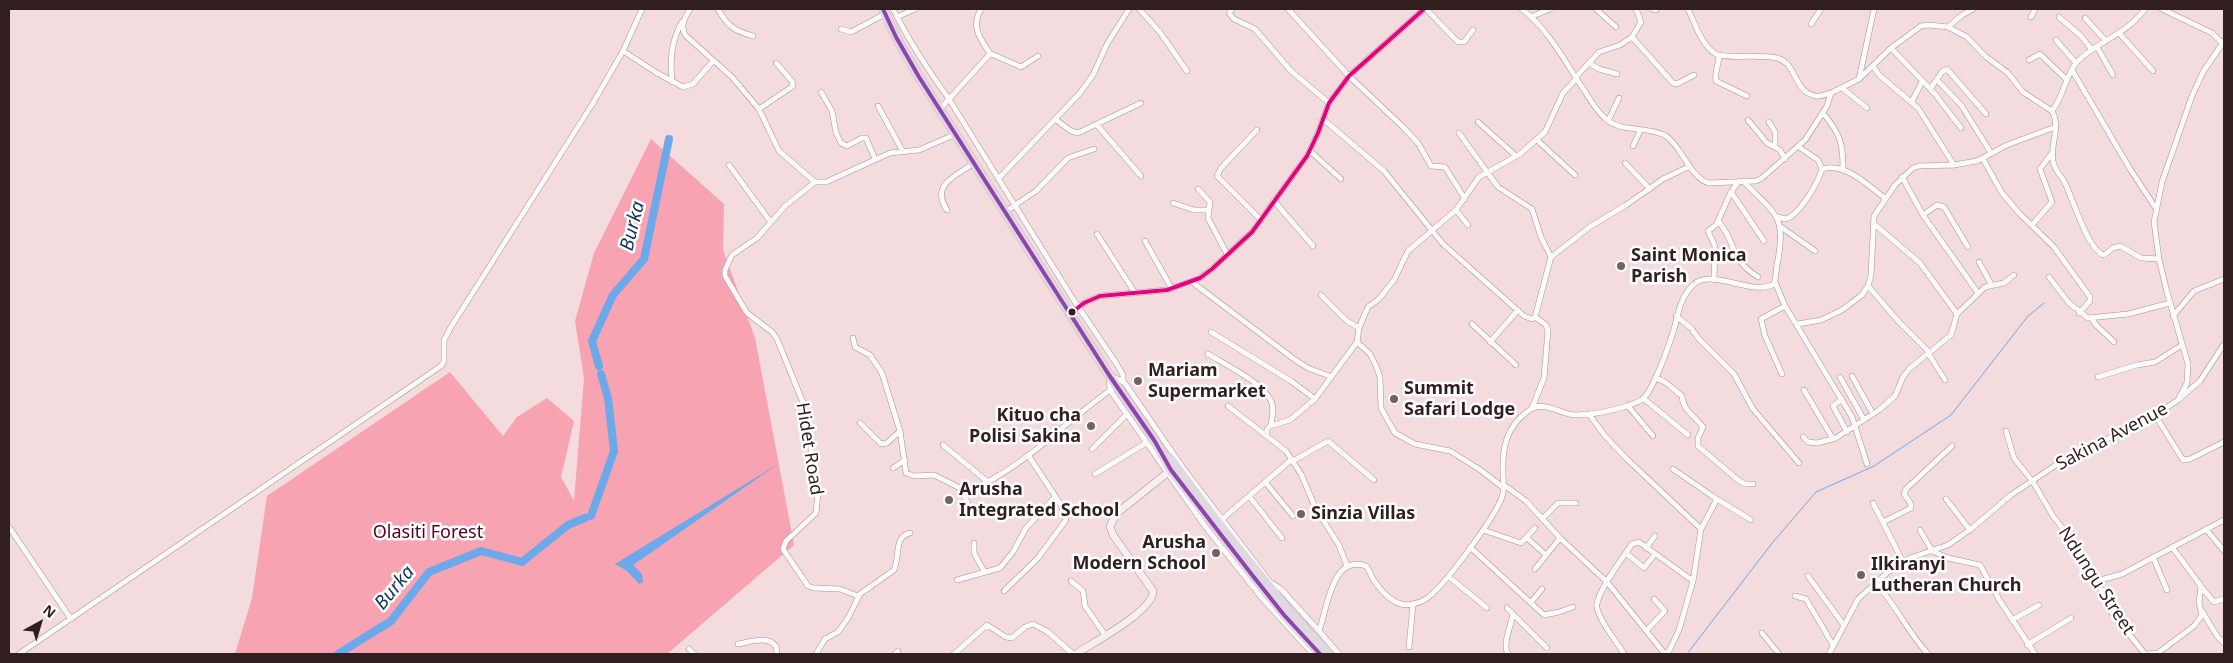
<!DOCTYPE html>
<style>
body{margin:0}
#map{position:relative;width:2233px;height:663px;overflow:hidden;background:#f3dbde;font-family:"Noto Sans",sans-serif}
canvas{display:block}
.frame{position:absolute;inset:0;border:10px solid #311e20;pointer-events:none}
.north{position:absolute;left:15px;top:598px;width:50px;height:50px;-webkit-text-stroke:4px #fff;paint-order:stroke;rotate:39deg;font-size:14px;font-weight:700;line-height:20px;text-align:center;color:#311e20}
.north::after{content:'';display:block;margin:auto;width:18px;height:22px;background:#311e20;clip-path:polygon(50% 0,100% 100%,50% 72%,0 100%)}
</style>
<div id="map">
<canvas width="2233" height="663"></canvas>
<div class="frame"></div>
<div class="north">N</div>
</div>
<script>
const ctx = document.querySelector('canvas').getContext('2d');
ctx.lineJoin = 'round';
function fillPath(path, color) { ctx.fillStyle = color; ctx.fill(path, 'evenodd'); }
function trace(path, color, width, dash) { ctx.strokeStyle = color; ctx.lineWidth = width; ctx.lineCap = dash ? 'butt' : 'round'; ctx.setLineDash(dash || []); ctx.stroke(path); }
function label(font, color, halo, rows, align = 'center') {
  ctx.font = font + ' "Noto Sans",sans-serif'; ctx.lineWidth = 5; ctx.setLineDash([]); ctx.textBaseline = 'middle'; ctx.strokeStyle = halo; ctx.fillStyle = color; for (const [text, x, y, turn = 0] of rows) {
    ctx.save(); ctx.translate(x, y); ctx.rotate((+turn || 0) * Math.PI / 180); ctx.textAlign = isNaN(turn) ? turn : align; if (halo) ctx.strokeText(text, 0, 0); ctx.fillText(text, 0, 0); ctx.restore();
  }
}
fillPath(new Path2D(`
 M651 139 724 204 723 250 755 338 794 545 667 654H235L252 598 267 496 450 372 503 436 517 417 547 398 574 421 561 477 574 501 584 378 575 321 594 253Z`), '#f7a3b2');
fillPath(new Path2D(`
 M778 464 633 565 642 574 643 582 639 584 627 571 615 564Z`), '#6ba9ea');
trace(new Path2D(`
 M1687 654 1773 542 1816 492 1874 466 1951 415 2028 316 2044 303`), '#6ba9ea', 1);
trace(new Path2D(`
 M599 366 592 341 613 295 644 259 669 139
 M591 516 614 451 608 398 601 374
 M338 654 391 621 429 572 481 551 522 562 568 525 585 518`), '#6ba9ea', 8);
const street = new Path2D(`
 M690 9C685 17 680 25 685 35L732 77 759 109 779 151 815 182H826L890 153 919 150 956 134
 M718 9C727 26 735 31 753 36
 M893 9C909 41 928 70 949 99L1073 299 1116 363 1123 375V382
 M1139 9 1159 31 1187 71
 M1232 9 1229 13 1234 19 1255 29 1291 71 1329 103
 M1288 9 1349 76 1403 127 1418 143 1431 166 1445 167 1465 199
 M1426 9 1458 42H1464L1473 30
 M1522 9C1549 30 1565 62 1584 90 1591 101 1597 112 1607 120 1624 133 1649 126 1666 136 1682 147 1691 179 1709 183L1756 181 1762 178 1805 140 1827 106 1831 93 1859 79 1891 48 1921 26 1929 25 1948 27 1967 37 1985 56 2008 73 2023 92 2052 111C2061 127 2050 144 2053 161 2054 169 2060 175 2064 181 2072 196 2088 251 2104 255L2113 248 2120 246 2141 258 2159 259
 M1596 9 1616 27
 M1652 9 1656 10
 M1688 9C1695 23 1701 45 1716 54 1724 59 1762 54 1777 58 1797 63 1794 93 1816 96 1821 97 1826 94 1831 93
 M2162 9 2212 33 2224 45
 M1533 16 1550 9
 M897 17 915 9
 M2031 17 2035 9
 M2059 17 2081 36 2092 50
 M2085 18 2106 41
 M1811 24 1821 9
 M1948 27 1962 15 1973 9
 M841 29 851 32 885 14
 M2120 34 2153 71
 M1632 37 1673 83 1677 84 1694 75
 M2056 40 2076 63
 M2097 47 2113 75
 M1891 48 1935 94 1961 128
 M623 51 657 73 683 87 693 84 713 61
 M989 53 1021 67 1038 56
 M1719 55C1719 63 1714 75 1716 81L1747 96
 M2029 60 2040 54 2067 80
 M1589 63 1599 69 1617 74
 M1873 66 1879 75 1918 108 1954 165
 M2072 70 2130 169 2157 210
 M1575 78 1599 52 1620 45 1632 37 1641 22 1636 9
 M1859 79 1874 9
 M1937 80 1961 105 1991 153
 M672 82C670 60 671 41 682 22
 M1842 88 1867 108
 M1930 89 1942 72 1947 69 1986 114
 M821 92 832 111 836 133 841 143 847 146 862 138H866L875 159
 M1912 101 1922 82
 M878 106 902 150
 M759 109 793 86 792 81 776 63
 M940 109 989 55V52C979 37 971 26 981 9
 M2052 111C2064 96 2065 76 2077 62 2098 40 2124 37 2145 9
 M1823 113C1840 134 1843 142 1843 169
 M1055 119 1071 131 1078 133 1141 103
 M1323 119 1384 171 1443 244 1524 316 1532 319 1535 317 1551 257 1591 226 1626 205 1663 179 1690 166
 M1748 120 1767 143 1780 150 1785 159
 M1608 121 1619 98
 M1478 122 1516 156
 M1769 122 1775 132V147
 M1097 125 1141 176
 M1257 130 1221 168 1217 176 1261 220
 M1459 133 1498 187 1532 209 1541 237 1551 257
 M1537 140 1575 175
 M1633 146 1640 131
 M1310 151 1341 179
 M1983 159 2002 193 2020 214 2054 247 2090 297V301L2079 313
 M1625 163 1650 189
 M729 165 770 221
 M1822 169C1846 162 1868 186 1885 198
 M1902 177 1923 215 1978 293
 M998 179 1080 93 1093 75 1107 44 1129 9
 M815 182 785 206 757 238 732 255 725 270V276L747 313 772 332 777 339 804 405 818 493 816 513 786 541 783 549 808 586 814 588 840 589 858 596
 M1198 189 1210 202 1208 218 1227 254
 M1731 192 1764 241
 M1274 201 1313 246
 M1173 203 1194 210H1208
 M947 210C930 184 956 176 974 163
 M1456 210 1468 225
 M1005 212 1036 191 1068 158 1094 149
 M1923 215 1937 205 1944 207 1968 247
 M1777 217 1786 219C1800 214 1818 183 1822 169L1818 160 1799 147
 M1718 221C1738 244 1728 258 1758 277
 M1873 223 1920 263 1957 314
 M2032 225 2052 202 2040 169 2052 153
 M1781 227 1815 251
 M1097 234 1135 293
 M1145 241 1172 289
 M1979 262 1991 284
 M2049 277 2069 303 2088 318 2128 314 2170 303
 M1714 280 1715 246 1708 231 1716 225 1731 192 1739 181
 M1192 282 1294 359 1308 368 1332 377
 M1775 282 1785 306 1852 417 1867 464
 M1868 286 1899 322 1929 352
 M1321 295 1347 321 1359 328
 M1071 313 1084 303 1100 296 1167 290 1200 278 1212 269 1252 232 1307 156 1318 133 1329 103 1349 76 1424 9
 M1676 316 1691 328 1699 339 1734 374 1753 409 1799 463
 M2173 316 2194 291 2224 279
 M2092 319 2096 325 2114 342
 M1472 324 1516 365
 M1798 324 1821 320 1842 310 1862 295 1868 286 1871 275 1874 216 1895 185 1913 168 1919 166 1954 165 1977 161 2007 145 2055 127
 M1211 332 1291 381 1315 399
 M853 338 855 347 870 355 882 373 900 431 906 473 914 476 934 475 966 491C974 490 983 484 991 480 1035 456 1070 418 1112 389
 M1357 342 1370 354 1376 366 1380 377 1381 408 1395 433 1415 444 1450 451 1479 469 1504 488
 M1490 342 1518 310
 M1928 353 1945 380
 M1208 354C1226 365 1262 382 1271 401 1275 409 1272 417 1271 425
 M1782 374 1765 336 1761 319 1785 306
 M1852 376 1873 414
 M1840 377 1864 420
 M2098 377 2137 365 2155 362 2182 345
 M1655 378C1669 382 1671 388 1682 396 1683 411 1695 416 1703 427L1698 438V446L1738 480 1745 484H1753
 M1804 390 1833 439
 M1643 398 1688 435
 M1842 399 1833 406 1847 432
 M2179 399 2200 381 2224 344
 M1228 406 1286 451 1301 474 1316 509 1339 545 1347 566
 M1628 406 1653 436
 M1532 408 1544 378 1548 330 1546 325 1535 317
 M1589 414 1605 436 1627 459 1701 529
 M2155 415 2183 460 2190 459 2224 442
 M860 423 881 444 887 443 900 431
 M2006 431 2014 458 2033 482 2053 516 2082 553 2105 596 2107 605 2112 613 2145 654
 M1267 436V429L1270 426 1290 420 1315 399 1357 342 1359 328 1368 307 1379 299 1394 280 1408 251 1456 210 1479 177 1520 154 1545 132 1563 93 1576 79
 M1803 437 1808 442 1817 443 1836 438 1879 410 1895 396 1903 377 1909 369 1951 335 1957 314 1985 287 2004 283 2014 275
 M943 445 988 482
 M1092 449 1127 414
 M1293 461 1328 441 1374 480
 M893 468 905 460
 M1673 469 1712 496 1751 520
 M1095 474 1146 443
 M1265 482 1293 516
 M1504 485 1526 501 1560 538 1607 582 1664 653 1669 651 1679 630 1693 581 1701 529 1717 499
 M1249 496 1282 538
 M1946 499 1970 530
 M1873 503 1903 562
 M962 511 968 504 965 497 966 491
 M1542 519 1558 503H1576
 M1220 521 1292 459
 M1883 522 1911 508V504L1904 494 1906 489 1952 446
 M9 527 71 619
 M2206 529 2224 551
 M1483 530 1521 543 1535 528
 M1920 530 1932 551 1948 558 1980 565 2000 601 2035 654
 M1527 538 1546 555
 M974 543V553L984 571
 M1470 547 1544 615 1559 612 1573 607
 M1646 548 1655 536
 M1626 553 1644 568 1655 554
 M2153 557 2167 590
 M1535 569 1560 538
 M1808 576 1843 624
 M1449 577 1487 608
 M957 580 1000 568 1013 552 1026 528 1055 497
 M1071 581 1083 591 1085 606 1105 635
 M2097 581 2122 574 2224 520
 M1875 582C1896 605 1907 631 1928 654
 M1272 583 1281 589 1319 631
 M1273 586 1183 468 1124 382 1109 375 1110 390 1204 525 1260 596 1313 654
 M2201 587 2214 602 2224 599
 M1004 591 1038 558 1066 520 1061 505 1028 455
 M1795 596 1806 599 1833 645
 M1532 601 1542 589
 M1507 608 1547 648
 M2202 611 2217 636 2224 643
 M2012 620 2039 605
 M1646 631 1665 611 1654 599
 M1762 633 1779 654
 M738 644C750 642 767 635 776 646L777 654
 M2027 645 2071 618
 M1409 647 1413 604
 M689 649 694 654
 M19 654 441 366 444 361V340L451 327 593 103 623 51 642 9
 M816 654 825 639 838 632 848 618 860 594 894 570C900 556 894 536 910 533
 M895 654 898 651
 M954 654 987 625 1006 637 1012 638 1025 627 1033 624 1048 632 1073 654
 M1339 654 1319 631C1327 610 1332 553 1366 566 1370 570 1370 574 1373 579 1379 588 1390 601 1401 604 1408 606 1420 603 1426 599 1444 587 1495 517 1502 497 1505 489 1503 482 1503 474 1502 448 1506 427 1528 411 1543 399 1559 414 1575 415 1591 415 1611 411 1627 406 1632 404 1640 402 1644 398 1655 385 1669 346 1674 329 1679 311 1680 298 1693 285 1711 267 1753 297 1774 284 1776 278 1776 271 1777 265 1787 215 1776 215 1743 181
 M1508 654C1502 643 1511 627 1513 614
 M1624 654C1616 640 1601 624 1597 608 1594 595 1624 556 1632 544L1639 542 1693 581
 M1829 654 1858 599 1887 573 1910 558 1948 545 1971 529 2011 495 2059 463 2155 415 2178 400 2187 383 2188 364 2167 292 2159 259 2154 222 2162 182 2192 96 2203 72 2224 41
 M2148 654 2158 653 2194 626 2202 615 2199 603 2201 586 2172 547`);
const secondary = new Path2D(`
 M1076 654C1092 643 1154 611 1153 591L1113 535 1110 526 1117 513 1171 470`);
const highway = new Path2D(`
 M883 9 896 37 919 77 1109 375 1154 440 1171 470 1249 571 1284 615 1320 654
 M1169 457 1218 523 1289 611 1329 654`);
trace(street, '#a79395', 6);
trace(secondary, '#a79395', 8);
trace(highway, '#cabdbe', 10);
trace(street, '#fdfafa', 5);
trace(secondary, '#f5eff2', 7);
trace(highway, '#e0d8e1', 9);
trace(new Path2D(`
 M883 9 896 37 919 77 1109 375 1154 440 1171 470 1249 571 1284 615 1320 654`), '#8e44ad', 4);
trace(new Path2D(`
 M1071 313 1084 303 1100 296 1167 290 1200 278 1212 269 1252 232 1307 156 1318 133 1329 103 1349 76 1424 9`), '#e5007d', 4);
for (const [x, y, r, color] of [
 [1621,266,5,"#756062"],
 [1072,312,4.5,"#311e20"],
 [1138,381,5,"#756062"],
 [1394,399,5,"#756062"],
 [1091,426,5,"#756062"],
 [949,500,5,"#756062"],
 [1301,514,5,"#756062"],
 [1216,553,5,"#756062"],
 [1861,575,5,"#756062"]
]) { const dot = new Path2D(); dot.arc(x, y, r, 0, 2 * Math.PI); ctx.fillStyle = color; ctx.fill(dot); trace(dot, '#fff', 2); }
label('bold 18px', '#311e20', '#fff', [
 ["Saint Monica",1631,256],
 ["Parish",1631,277],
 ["Mariam",1148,371],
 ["Supermarket",1148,392],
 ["Summit",1404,389],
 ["Safari Lodge",1404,410],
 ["Kituo cha",1081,416,"right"],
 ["Polisi Sakina",1081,437,"right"],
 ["Arusha",959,490],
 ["Integrated School",959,511],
 ["Sinzia Villas",1311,514],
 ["Arusha",1206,543,"right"],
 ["Modern School",1206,564,"right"],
 ["Ilkiranyi",1871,565],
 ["Lutheran Church",1871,586]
], 'left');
label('18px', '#311e20', '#fff', [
 ["Sakina Avenue",2112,437,-28],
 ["Hidet Road",809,449,81],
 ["Ndungu Street",2096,581,57]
]);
label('18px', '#57011d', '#fff', [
 ["Olasiti Forest",428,533]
]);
label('italic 19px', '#0f3559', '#fff', [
 ["Burka",633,226,-76],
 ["Burka",395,588,-50]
]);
</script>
